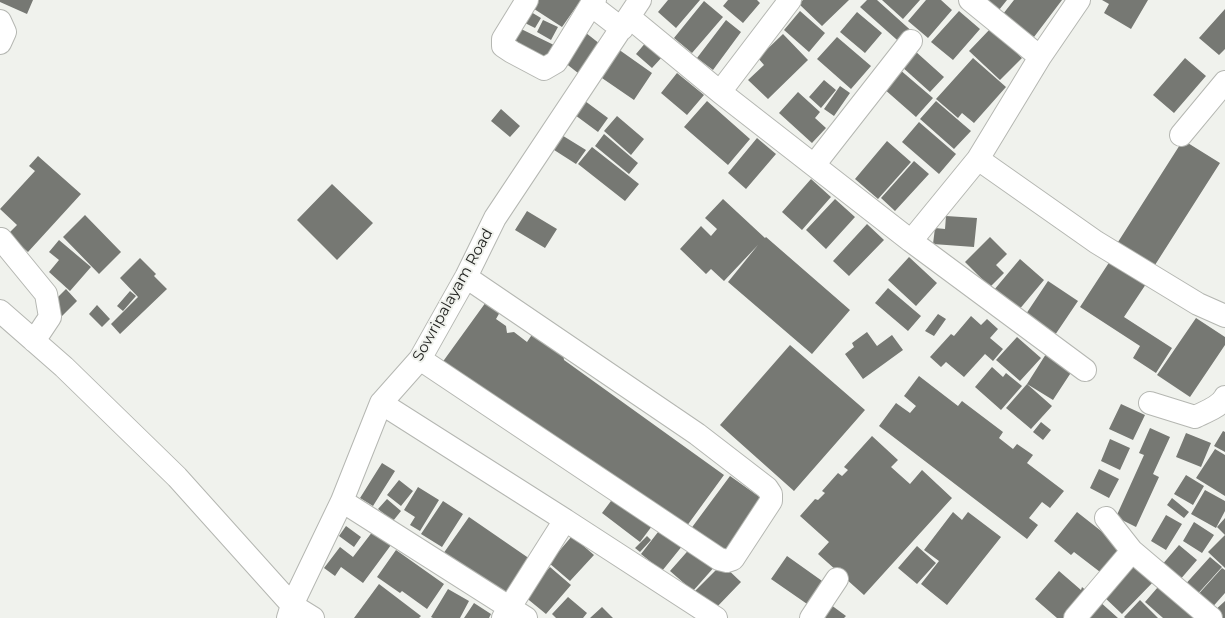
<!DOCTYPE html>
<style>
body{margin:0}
canvas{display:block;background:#f0f2ed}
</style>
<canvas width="1225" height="618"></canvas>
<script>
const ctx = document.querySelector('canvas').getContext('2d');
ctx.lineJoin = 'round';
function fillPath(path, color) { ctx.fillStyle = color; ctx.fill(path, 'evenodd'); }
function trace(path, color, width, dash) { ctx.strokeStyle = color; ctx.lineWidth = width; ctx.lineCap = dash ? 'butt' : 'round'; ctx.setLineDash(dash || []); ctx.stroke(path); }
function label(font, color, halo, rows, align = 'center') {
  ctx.font = font + ' Montserrat,sans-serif'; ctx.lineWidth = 4; ctx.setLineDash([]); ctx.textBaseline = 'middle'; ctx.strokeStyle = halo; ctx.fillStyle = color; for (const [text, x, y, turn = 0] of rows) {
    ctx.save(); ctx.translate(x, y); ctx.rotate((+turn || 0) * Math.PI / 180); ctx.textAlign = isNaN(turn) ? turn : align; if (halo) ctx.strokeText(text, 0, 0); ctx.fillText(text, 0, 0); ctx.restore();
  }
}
fillPath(new Path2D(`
 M0 0H33L27 14 0 2Z
 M531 0H581L562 27 528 5Z
 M668 0H700L676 28 658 12Z
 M728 0H757L760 3 743 23 723 6Z
 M803 0H849L822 26 799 4Z
 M867 0H877L916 35 905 47 860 7Z
 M882 0H920L903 19Z
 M926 0H941L952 10 928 38 908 21Z
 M986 0H1007L999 10Z
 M1014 0H1062L1034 37 1003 14Z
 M1102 0H1148L1131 29 1104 13 1109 4Z
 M704 1 723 17 692 53 674 38Z
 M1225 9V49L1219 55 1199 38Z
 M800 11 825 33 809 52 784 30Z
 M959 11 980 29 953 60 931 42Z
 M531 12 541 18 535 28 525 23Z
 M857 12 882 33 865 53 840 32Z
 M543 20 558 27 551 40 537 32Z
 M726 20 741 32 713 70 697 58Z
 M517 27 556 46 548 61 510 43Z
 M991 28 1022 58 1000 80 969 51Z
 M581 29 600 44 578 73 564 62Z
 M783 34 808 60 768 99 748 80 764 65 758 58Z
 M837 37 871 66 851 89 817 59Z
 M647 41 663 56 652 68 636 54Z
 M618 49 652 73 634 100 599 76Z
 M915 51 944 77 930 92 901 66Z
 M973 58 1006 87 974 123 962 113 958 118 936 99Z
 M1185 58 1206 76 1174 113 1153 95Z
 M899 69 933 98 916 117 883 88Z
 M677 73 704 95 687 115 661 93Z
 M824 80 836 90 821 108 809 97Z
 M840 86 850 93 834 116 824 109Z
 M798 92 820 112 815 118 826 128 812 143 779 113Z
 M585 101 608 118 598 132 575 115Z
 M707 101 750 139 728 165 684 127Z
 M936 101 971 131 954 149 920 119Z
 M501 109 520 126 510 137 491 121Z
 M617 116 644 139 631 155 604 131Z
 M919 122 956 154 939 174 902 142Z
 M560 134 586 150 576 164 551 148Z
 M604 134 638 163 629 174 595 146Z
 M757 138 776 154 746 189 728 173Z
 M1183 140 1220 163 1155 265 1118 242Z
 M887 141 911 162 878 199 855 179Z
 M592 147 639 184 625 201 578 164Z
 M38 156 81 194 28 252 8 234 17 225 0 209 35 171 29 166Z
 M914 161 929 174 895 211 881 198Z
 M811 179 831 197 802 230 782 212Z
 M332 184 373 223 337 260 297 220Z
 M723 199 765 238 766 237 850 310 812 354 728 282 758 245 724 281 711 269 706 274 680 249 701 226 711 236 717 229 705 218Z
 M835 199 855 217 826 249 806 230Z
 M527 211 557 229 545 248 515 230Z
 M85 215 121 252 99 274 63 237Z
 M946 216 977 218 974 247 933 244 935 228 945 229Z
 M867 224 884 240 849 276 833 261Z
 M990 237 1007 254 996 265 1004 273 990 287 965 262Z
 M59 240 91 267 70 291 49 272 59 260 49 252Z
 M909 257 937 283 916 306 888 280Z
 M140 258 156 274 154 276 167 289 120 334 111 324 138 297 120 278Z
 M1020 259 1044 280 1018 311 994 290Z
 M1110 261 1146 284 1124 317 1172 348 1156 373 1133 358 1140 346 1080 307Z
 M1048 281 1078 301 1055 335 1026 314Z
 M888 288 921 316 908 331 875 303Z
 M66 289 77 301 62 316 50 305Z
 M130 291 136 296 123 311 117 306Z
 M486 302 500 312 496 319 506 326 507 333 514 332 527 342 533 333 563 354 564 360 724 475 681 534 439 367Z
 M97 305 110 319 102 327 89 314Z
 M938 314 946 319 934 336 925 331Z
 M971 316 981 325 987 319 998 329 990 338 1003 349 993 361 985 354 964 377 946 362 941 367 930 357 951 334 954 336Z
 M1196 318 1225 337V345L1190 397 1157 375Z
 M867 332 877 346 892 335 903 350 863 379 845 354 854 347 852 343Z
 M1017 337 1041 358 1020 381 996 360Z
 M790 345 865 410 794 491 720 425Z
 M1046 354 1072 371 1053 400 1027 384Z
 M992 367 1003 377 1006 373 1022 386 1001 410 975 387Z
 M919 376 958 406 962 401 1003 432 999 438 1013 449 1017 444 1033 455 1027 463 1064 491 1050 508 1042 502 1029 518 1038 525 1027 539 879 426 896 403 910 413 916 406 904 396Z
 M1027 384 1052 406 1031 429 1006 408Z
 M1121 404 1145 415 1133 440 1109 429Z
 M1041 422 1051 430 1043 440 1033 432Z
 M1150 428 1170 437 1153 474 1159 477 1136 527 1116 517 1144 455 1139 453Z
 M1223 431 1225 432V452L1214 446Z
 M1186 433 1211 443 1201 467 1176 457Z
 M872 436 898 460 891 467 910 484 922 470 952 498 864 595 818 554 829 542 800 516 815 499 818 500 825 493 822 491 838 473 842 476 848 470 844 467Z
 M1110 439 1130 448 1120 470 1101 461Z
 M1215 449 1225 455V496L1196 478Z
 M382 463 395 471 373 506 360 498Z
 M1099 469 1119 479 1109 498 1090 488Z
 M1186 475 1204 486 1193 505 1174 494Z
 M730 476 761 498 727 556 690 530Z
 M399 480 413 491 401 506 387 495Z
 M418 487 439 500 420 531 410 525 415 517 404 510Z
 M1205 490 1225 501V511L1216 528 1191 514Z
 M617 493 655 522 640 542 602 513Z
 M1172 498 1189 512 1184 518 1167 505Z
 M387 499 401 511 393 521 378 509Z
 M443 501 463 514 442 547 421 534Z
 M953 512 962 520 968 512 1001 537 947 605 921 584 939 561 924 550Z
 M1077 512 1124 549 1104 575 1074 552 1071 555 1054 541Z
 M1166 515 1182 524 1166 550 1151 541Z
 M469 517 530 559 505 596 443 554Z
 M1225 518V535L1217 527Z
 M1194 522 1214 535 1202 553 1183 541Z
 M665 523 687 540 662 571 641 554Z
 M346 526 361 537 354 547 339 536Z
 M373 531 391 545 363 583 341 567 335 576 324 568 340 547 353 557Z
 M1225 535V568L1208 552Z
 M572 536 594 555 570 581 549 563Z
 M647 536 651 540 640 552 635 548Z
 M693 545 716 565 693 591 670 571Z
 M1179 545 1197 560 1179 581 1161 566Z
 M917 546 936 563 917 584 898 568Z
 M396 550 444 584 427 609 402 591 400 593 377 577Z
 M787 556 825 583 810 606 771 579Z
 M1210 557 1222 567 1194 598 1182 588Z
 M1137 558 1157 578 1122 614 1102 595Z
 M722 564 741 582 714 610 695 591Z
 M550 567 571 585 546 614 524 596Z
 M1222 568 1225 570V593L1209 611 1195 598Z
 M1059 571 1081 590 1082 587 1090 594 1070 618H1057L1035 599Z
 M1164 580 1200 618H1163L1145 602Z
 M379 584 421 616 419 618H354Z
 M448 589 469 601 460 618H433L431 617Z
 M568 597 587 613 583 618H556L552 614Z
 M1140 600 1158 618H1125L1124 617Z
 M1099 601 1118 618H1084Z
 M1225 601V618H1219L1213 612Z
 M827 602 846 616 844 618H826L819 613Z
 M474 603 491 614 489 618H464Z
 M602 607 613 618H590Z`), '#767873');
const minor = new Path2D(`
 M527 0 503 39V46L512 52 544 69 556 62 591 5
 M595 0 591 5 622 29
 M970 0 1040 57
 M629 17 720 92 911 241
 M0 21 5 32 0 43
 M720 92 790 0
 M1181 135 1225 82
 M978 159 1040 57 1079 0
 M814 165 911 41
 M1 239 46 294 50 317 34 341
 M0 311 64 367 177 477 292 605 313 618
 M420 359 719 559 727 561 733 559 771 501V494L767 488 697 434 466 277
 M1085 370 911 241 978 159 1096 242 1198 304 1225 316
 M381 403 565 520 503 618
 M1150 403 1195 417C1205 412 1220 407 1225 397
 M342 501 526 618
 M1106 518 1132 551 1211 618
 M565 520 716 618
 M288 618 292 605 342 501 381 403 420 359 466 277 495 218 640 0
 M811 618 837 579
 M1075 618 1132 551`);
trace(minor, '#b5b7b2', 24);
trace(minor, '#fff', 22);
label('15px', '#222321', '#f0f2ed', [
 ["Sowripalayam Road",453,295,-61]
]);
</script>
